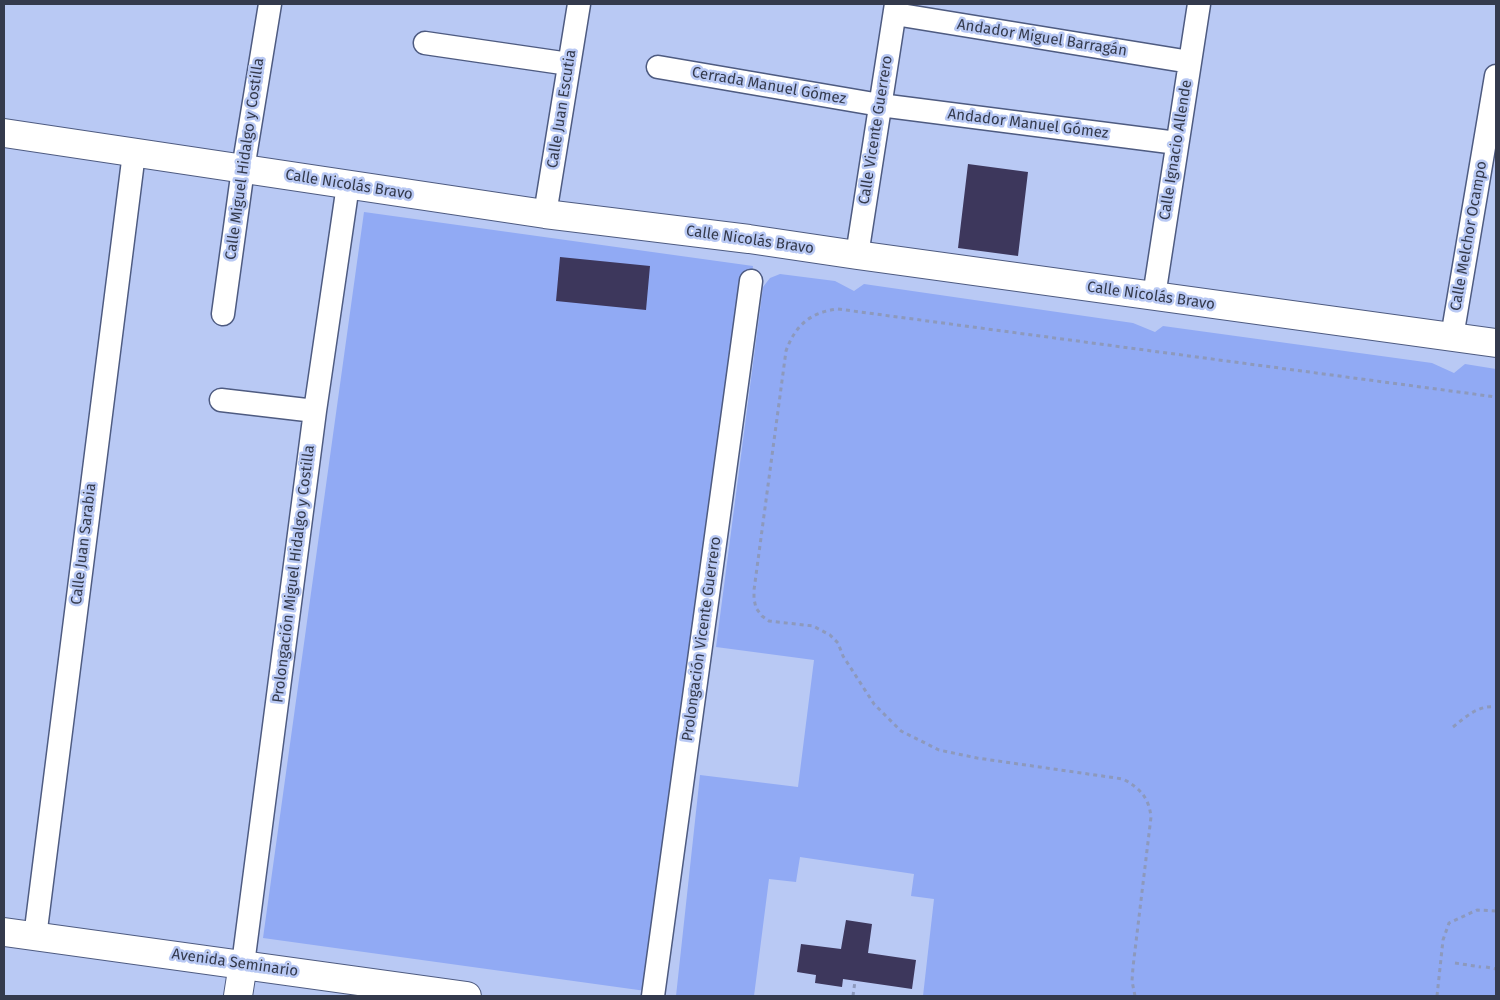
<!DOCTYPE html>
<meta charset="utf-8">
<style>
body{margin:0}
#map{position:relative;width:1500px;height:1000px;overflow:hidden;background:#b9c9f4;font-family:"Fira Sans",sans-serif}
canvas{display:block}
.frame{position:absolute;inset:0;border:5px solid #343a4c;pointer-events:none}
</style>
<div id="map">
<canvas width="1500" height="1000"></canvas>
<div class="frame"></div>
</div>
<script>
const ctx = document.querySelector('canvas').getContext('2d');
ctx.lineJoin = 'round';
function fillPath(path, color) { ctx.fillStyle = color; ctx.fill(path, 'evenodd'); }
function trace(path, color, width, dash) { ctx.strokeStyle = color; ctx.lineWidth = width; ctx.lineCap = dash ? 'butt' : 'round'; ctx.setLineDash(dash || []); ctx.stroke(path); }
function label(font, color, halo, rows, align = 'center') {
  ctx.font = font + ' "Fira Sans",sans-serif'; ctx.lineWidth = 5; ctx.setLineDash([]); ctx.textBaseline = 'middle'; ctx.strokeStyle = halo; ctx.fillStyle = color; for (const [text, x, y, turn = 0] of rows) {
    ctx.save(); ctx.translate(x, y); ctx.rotate((+turn || 0) * Math.PI / 180); ctx.textAlign = isNaN(turn) ? turn : align; if (halo) ctx.strokeText(text, 0, 0); ctx.fillText(text, 0, 0); ctx.restore();
  }
}
fillPath(new Path2D(`
 M364 212 753 266 653 992 263 938Z
 M780 274 835 281 854 291 864 284 1133 323 1155 332 1163 326 1432 363 1454 373 1465 364 1496 369V996H923L934 899 911 896 914 874 800 857 796 882 769 879 754 996H676L700 775 798 787 814 660 716 647 763 287 770 278Z`), '#91aaf4');
fillPath(new Path2D(`
 M968 164 1028 172 1018 256 958 248Z
 M560 257 650 266 646 310 556 301Z
 M846 920 872 924 868 953 916 960 912 989 843 979 842 987 815 983 816 975 797 972 801 944 841 949Z`), '#3d375c');
const street = new Path2D(`
 M895 14 1190 62
 M425 43 569 64
 M658 67 880 105 1177 143
 M545 214 579 4
 M857 255 896 4
 M1154 296 1199 4
 M223 314 243 169 270 4
 M1452 337 1496 76
 M221 400 315 411
 M35 937 134 153
 M243 964 315 411 348 185
 M653 996 751 281`);
const secondary = new Path2D(`
 M4 133 545 214 749 239 857 255 1496 343
 M4 932 467 996
 M238 996 243 964`);
trace(street, '#4e5b81', 25);
trace(secondary, '#4e5b81', 30);
trace(new Path2D(`
 M1453 727C1467 716 1478 705 1496 707
 M1455 963 1481 967
 M1486 967 1496 969
 M853 996 855 981
 M1135 996 1132 981 1133 967 1151 817C1149 798 1140 788 1123 779L977 758 939 750 901 731 874 704 843 656 838 643 830 635 813 626 769 621 762 616 756 608 754 599V590L786 351C795 326 810 312 838 309L1496 397
 M1437 996 1443 940 1449 923 1477 910 1496 911`), '#8d99bc', 3, [4, 4]);
trace(street, '#fff', 22);
trace(secondary, '#fff', 28);
label('15px', '#343a4c', '#b9c9f4', [
 ["Andador Miguel Barragán",1042,38,9],
 ["Cerrada Manuel Gómez",769,86,10],
 ["Calle Juan Escutia",562,109,-81],
 ["Andador Manuel Gómez",1028,124,7],
 ["Calle Vicente Guerrero",876,130,-81],
 ["Calle Ignacio Allende",1176,150,-81],
 ["Calle Miguel Hidalgo y Costilla",245,159,-82],
 ["Calle Nicolás Bravo",349,185,9],
 ["Calle Melchor Ocampo",1469,236,-80],
 ["Calle Nicolás Bravo",750,240,8],
 ["Calle Nicolás Bravo",1151,296,8],
 ["Calle Juan Sarabia",84,544,-83],
 ["Prolongación Miguel Hidalgo y Costilla",294,574,-83],
 ["Prolongación Vicente Guerrero",702,639,-82],
 ["Avenida Seminario",235,963,8]
]);
</script>
